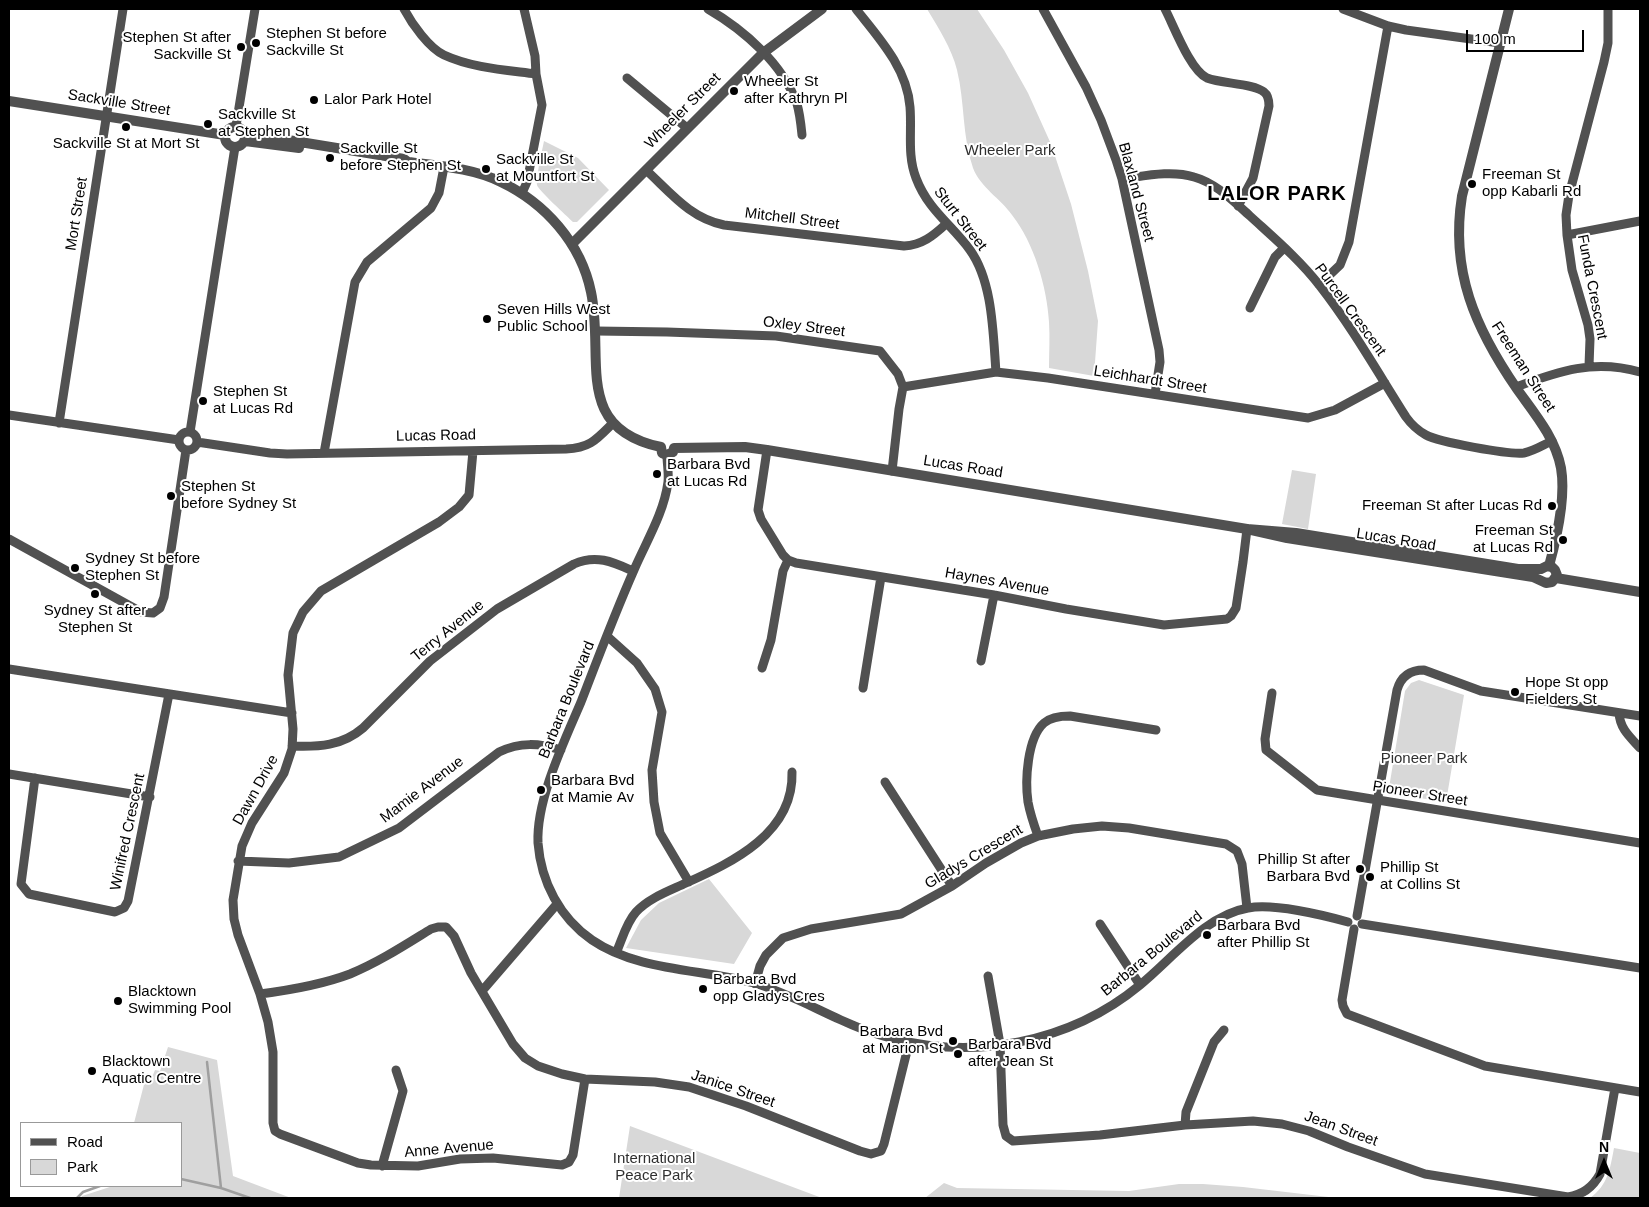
<!DOCTYPE html>
<style>
body{margin:0}
#map{position:relative;width:1649px;height:1207px;overflow:hidden;background:#fff;font-family:Arial,sans-serif}
canvas{display:block}
.frame{position:absolute;inset:0;border:10px solid #000;pointer-events:none}
.legend{position:absolute;left:20px;top:1122px;width:162px;height:65px;box-sizing:border-box;background:#fff;border:1px solid #999;margin:0;padding:6px 9px;list-style:none;font-size:15px;color:#000}
.legend li{display:flex;align-items:center;gap:10px;height:25px}
.legend b{width:25px;border:1px solid #999}
.north{position:absolute;left:1579px;top:1137px;width:50px;height:50px;-webkit-text-stroke:4px #fff;paint-order:stroke;rotate:0deg;font-size:14px;font-weight:700;line-height:20px;text-align:center;color:#000}
.north::after{content:'';display:block;margin:auto;width:18px;height:22px;background:#000;clip-path:polygon(50% 0,100% 100%,50% 72%,0 100%)}
.scale{position:absolute;left:1466px;top:30px;width:118px;height:22px;box-sizing:border-box;border:2px solid #000;border-top:0;padding-left:6px;font-size:15px;line-height:18px;white-space:nowrap;color:#000;-webkit-text-stroke:4px #fff;paint-order:stroke}
</style>
<div id="map">
<canvas width="1649" height="1207"></canvas>
<div class="frame"></div>
<ul class="legend">
<li><b style="height:6px;background:#515151"></b>Road</li>
<li><b style="height:14px;background:#d8d8d8"></b>Park</li>
</ul>
<div class="north">N</div>
<div class="scale">100 m</div>
</div>
<script>
const ctx = document.querySelector('canvas').getContext('2d');
ctx.lineJoin = 'round';
function fillPath(path, color) { ctx.fillStyle = color; ctx.fill(path, 'evenodd'); }
function trace(path, color, width, dash) { ctx.strokeStyle = color; ctx.lineWidth = width; ctx.lineCap = dash ? 'butt' : 'round'; ctx.setLineDash(dash || []); ctx.stroke(path); }
function label(font, color, halo, rows, align = 'center') {
  ctx.font = font + ' Arial,sans-serif'; ctx.lineWidth = 4; ctx.setLineDash([]); ctx.textBaseline = 'middle'; ctx.strokeStyle = halo; ctx.fillStyle = color; for (const [text, x, y, turn = 0] of rows) {
    ctx.save(); ctx.translate(x, y); ctx.rotate((+turn || 0) * Math.PI / 180); ctx.textAlign = isNaN(turn) ? turn : align; if (halo) ctx.strokeText(text, 0, 0); ctx.fillText(text, 0, 0); ctx.restore();
  }
}
fillPath(new Path2D(`
 M927 9H977L1004 50 1028 93 1051 144 1071 204 1088 271 1098 321 1094 376 1049 368C1049 353 1050 337 1049 322 1047 287 1034 243 1012 215 1001 199 980 187 973 168 962 136 965 103 957 70 952 49 938 27 927 9Z
 M544 141 578 158 609 190 577 222H573C567 216 538 190 537 185 536 177 542 151 544 141Z
 M1292 470 1316 474 1308 529 1282 524Z
 M1419 680 1464 695 1446 802 1393 794 1389 788 1405 691 1411 683Z
 M709 879 752 933 734 964 626 948 641 920 659 903Z
 M168 1047 217 1060 233 1176 291 1198H81L82 1196 113 1186H181V1123H134L147 1073 153 1075 155 1070 160 1071Z
 M630 1126 822 1198H619Z
 M1614 1148 1640 1153V1198H1590C1608 1185 1610 1169 1614 1148Z
 M944 1183 957 1188 1129 1191 1179 1184H1203L1243 1187 1337 1198H925Z`), '#d8d8d8');
trace(new Path2D(`
 M207 1062 221 1188
 M181 1179 221 1188 250 1198
 M77 1198 83 1192 100 1186`), '#9f9f9f', 2.5);
trace(new Path2D(`
 M404 9C412 24 429 48 444 55 472 68 506 70 536 74
 M708 9C744 30 783 64 797 104 800 114 801 125 802 135
 M856 9C879 38 907 68 910 107 912 131 907 155 916 178 928 210 952 225 970 250 993 282 993 334 996 372
 M1043 9 1086 87 1101 120 1116 160 1122 179 1159 350 1160 362 1155 394
 M1165 9C1174 26 1190 70 1207 78 1222 84 1253 83 1264 92 1268 95 1269 100 1269 106L1253 178 1238 206
 M1343 9 1388 26 1406 30 1500 43
 M627 78 687 128
 M236 126 255 9
 M646 170C671 193 690 218 724 225L904 246C922 245 933 236 946 224
 M1122 179C1145 176 1171 170 1194 177 1216 183 1233 201 1250 216 1274 238 1300 260 1320 286 1352 327 1378 373 1406 417 1411 424 1417 430 1426 435 1439 442 1509 455 1524 453 1534 451 1543 445 1552 441
 M522 193 527 182 542 105 536 74 535 56 524 9
 M1567 235 1640 221
 M1319 285 1340 265 1349 242 1388 26
 M1250 308 1275 257 1284 248
 M596 331 667 332 776 336 880 351 898 374 903 387 899 409 892 471
 M1589 366 1590 339 1588 325 1572 270 1567 235 1566 215 1569 195 1604 62 1608 43V9
 M903 387 996 372 1048 378 1308 418 1335 410 1385 383
 M1516 387C1559 371 1594 359 1640 372
 M9 415 179 440
 M59 423 123 9
 M190 432 235 147
 M179 441a9 9 0 1 1 18 0a9 9 0 1 1-18 0Z
 M197 442 270 453 287 454 566 449C590 448 596 440 613 423
 M767 450 758 510 761 519 783 555 788 560 796 563 994 595 1066 609 1164 625 1227 619 1231 616 1236 608 1243 562 1247 529
 M473 451 469 495 459 507 439 522 321 591 303 612 293 633 288 675 293 729 292 749 284 773 252 823 242 846 233 900 234 919 238 935 260 994 268 1022 273 1052V1123L275 1131 280 1134 358 1163 371 1165 418 1166 460 1159 493 1158 562 1165 569 1162 573 1155 585 1079
 M324 453 355 282 367 262 431 208 439 193 444 167
 M667 455C667 464 669 473 668 482 664 513 646 542 634 570 615 613 598 658 581 702 564 742 536 800 538 843 541 882 560 918 592 940 637 971 702 969 754 983 785 992 812 1007 841 1020 896 1046 958 1054 1019 1042 1063 1033 1105 1014 1140 985 1172 959 1206 915 1248 908 1273 903 1323 915 1348 922
 M9 539 141 612 153 613 160 608 164 597 186 450
 M607 636 637 663 655 689 662 712 652 770 654 802 660 833 689 882
 M981 661 994 595
 M762 668 771 640 783 571 788 560
 M9 669 292 713
 M863 688 881 577
 M1272 693 1265 739 1266 750 1317 790 1640 843
 M1619 713C1620 729 1630 737 1640 748
 M292 746C319 747 342 746 363 728L430 661 497 609 574 564C596 554 613 562 633 571
 M9 774 150 797
 M35 778 21 884 29 894 115 912 124 908 128 901 169 694
 M885 782 952 886
 M1038 836C1034 825 1030 813 1028 802 1025 781 1027 738 1044 723 1051 717 1061 716 1070 716L1156 730
 M238 861 289 863 339 857 399 828 499 752C520 742 539 743 561 750
 M1357 916 1397 690C1401 676 1410 670 1424 670L1481 691 1640 716
 M1100 924 1140 985
 M1362 924 1640 968
 M1354 929 1342 1000 1343 1006 1347 1014 1485 1066 1640 1092
 M616 953C622 940 626 923 636 912 649 898 669 891 686 883 733 862 794 833 792 772
 M988 976 1000 1044 1003 1125 1006 1136 1013 1141 1100 1135 1185 1125 1253 1121 1282 1124 1309 1131 1348 1147 1425 1174 1568 1197C1582 1195 1593 1187 1600 1174L1615 1088
 M755 984 760 966 766 955 783 938 811 929 901 914 952 886 986 863 1021 843 1038 836 1073 829 1102 826 1129 828 1226 844 1237 851 1242 864 1247 908
 M482 991 557 904
 M260 994C291 990 321 985 350 974 379 962 405 945 431 929L438 927H446L454 936 471 973 513 1044 525 1058 538 1066 562 1074 585 1079 655 1082 689 1087 746 1106 860 1151 871 1154 881 1151 884 1144 909 1043
 M1185 1125 1186 1112 1214 1042 1224 1030
 M382 1166 403 1091 396 1070`), '#515151', 9);
trace(new Path2D(`
 M1509 9 1462 196C1450 271 1475 328 1517 389 1534 413 1555 437 1561 468 1566 497 1557 537 1549 566
 M9 101 225 135
 M225 137a10 10 0 1 1 20 0a10 10 0 1 1-20 0Z
 M245 133 404 159 408 162C439 166 473 168 501 182 545 203 581 243 591 292 605 358 572 428 661 447
 M245 141 299 148
 M572 244 763 53 822 9
 M661 447 662 453 667 455 673 452 674 448
 M674 448 745 447 767 450 1247 529 1287 538 1533 577 1546 583 1552 582 1557 575 1555 570 1552 567 1547 566 1541 569H1518L1296 533 1247 529
 M1556 578 1640 592`), '#515151', 10);
for (const [x, y, r, color] of [
 [256,43,5,"#000"],
 [241,47,5,"#000"],
 [734,91,5,"#000"],
 [314,100,5,"#000"],
 [208,124,5,"#000"],
 [126,127,5,"#000"],
 [330,158,5,"#000"],
 [486,169,5,"#000"],
 [1472,184,5,"#000"],
 [487,319,5,"#000"],
 [203,401,5,"#000"],
 [657,474,5,"#000"],
 [171,496,5,"#000"],
 [1552,506,5,"#000"],
 [1563,540,5,"#000"],
 [75,568,5,"#000"],
 [95,594,5,"#000"],
 [1515,692,5,"#000"],
 [541,790,5,"#000"],
 [1360,869,5,"#000"],
 [1370,877,5,"#000"],
 [1207,935,5,"#000"],
 [703,989,5,"#000"],
 [118,1001,5,"#000"],
 [953,1041,5,"#000"],
 [958,1054,5,"#000"],
 [92,1071,5,"#000"]
]) { const dot = new Path2D(); dot.arc(x, y, r, 0, 2 * Math.PI); ctx.fillStyle = color; ctx.fill(dot); trace(dot, '#fff', 2); }
label('15px', '#000', '#fff', [
 ["Stephen St before",266,34],
 ["Sackville St",266,51],
 ["Stephen St after",231,38,"right"],
 ["Sackville St",231,55,"right"],
 ["Wheeler St",744,82],
 ["after Kathryn Pl",744,99],
 ["Lalor Park Hotel",324,100],
 ["Sackville St",218,115],
 ["at Stephen St",218,132],
 ["Sackville St at Mort St",126,144,"center"],
 ["Sackville St",340,149],
 ["before Stephen St",340,166],
 ["Sackville St",496,160],
 ["at Mountfort St",496,177],
 ["Freeman St",1482,175],
 ["opp Kabarli Rd",1482,192],
 ["Seven Hills West",497,310],
 ["Public School",497,327],
 ["Stephen St",213,392],
 ["at Lucas Rd",213,409],
 ["Barbara Bvd",667,465],
 ["at Lucas Rd",667,482],
 ["Stephen St",181,487],
 ["before Sydney St",181,504],
 ["Freeman St after Lucas Rd",1542,506,"right"],
 ["Freeman St",1553,531,"right"],
 ["at Lucas Rd",1553,548,"right"],
 ["Sydney St before",85,559],
 ["Stephen St",85,576],
 ["Sydney St after",95,611,"center"],
 ["Stephen St",95,628,"center"],
 ["Hope St opp",1525,683],
 ["Fielders St",1525,700],
 ["Barbara Bvd",551,781],
 ["at Mamie Av",551,798],
 ["Phillip St after",1350,860,"right"],
 ["Barbara Bvd",1350,877,"right"],
 ["Phillip St",1380,868],
 ["at Collins St",1380,885],
 ["Barbara Bvd",1217,926],
 ["after Phillip St",1217,943],
 ["Barbara Bvd",713,980],
 ["opp Gladys Cres",713,997],
 ["Blacktown",128,992],
 ["Swimming Pool",128,1009],
 ["Barbara Bvd",943,1032,"right"],
 ["at Marion St",943,1049,"right"],
 ["Barbara Bvd",968,1045],
 ["after Jean St",968,1062],
 ["Blacktown",102,1062],
 ["Aquatic Centre",102,1079]
], 'left');
label('15px', '#000', '#fff', [
 ["Sackville Street",119,103,9],
 ["Wheeler Street",683,111,-45],
 ["Blaxland Street",1136,192,75],
 ["Mort Street",77,214,-81],
 ["Mitchell Street",792,219,7],
 ["Sturt Street",960,219,52],
 ["Funda Crescent",1592,287,79],
 ["Purcell Crescent",1350,310,54],
 ["Oxley Street",804,327,7],
 ["Freeman Street",1523,367,57],
 ["Leichhardt Street",1150,380,9],
 ["Lucas Road",436,436,-1],
 ["Lucas Road",963,467,9],
 ["Lucas Road",1396,540,9],
 ["Haynes Avenue",997,582,10],
 ["Terry Avenue",448,631,-39],
 ["Barbara Boulevard",567,700,-68],
 ["Dawn Drive",256,790,-61],
 ["Mamie Avenue",422,790,-37],
 ["Pioneer Street",1420,794,9],
 ["Winifred Crescent",128,832,-78],
 ["Gladys Crescent",974,857,-31],
 ["Barbara Boulevard",1152,954,-39],
 ["Janice Street",733,1089,19],
 ["Jean Street",1341,1129,20],
 ["Anne Avenue",449,1149,-5]
]);
label('15px', '#2f2f2f', '#fff', [
 ["Wheeler Park",1010,151],
 ["Pioneer Park",1424,759],
 ["International",654,1159],
 ["Peace Park",654,1176]
]);
ctx.letterSpacing = '1px';
label('bold 20px', '#000', '#fff', [
 ["LALOR PARK",1277,194]
]);
ctx.letterSpacing = '0px';
</script>
